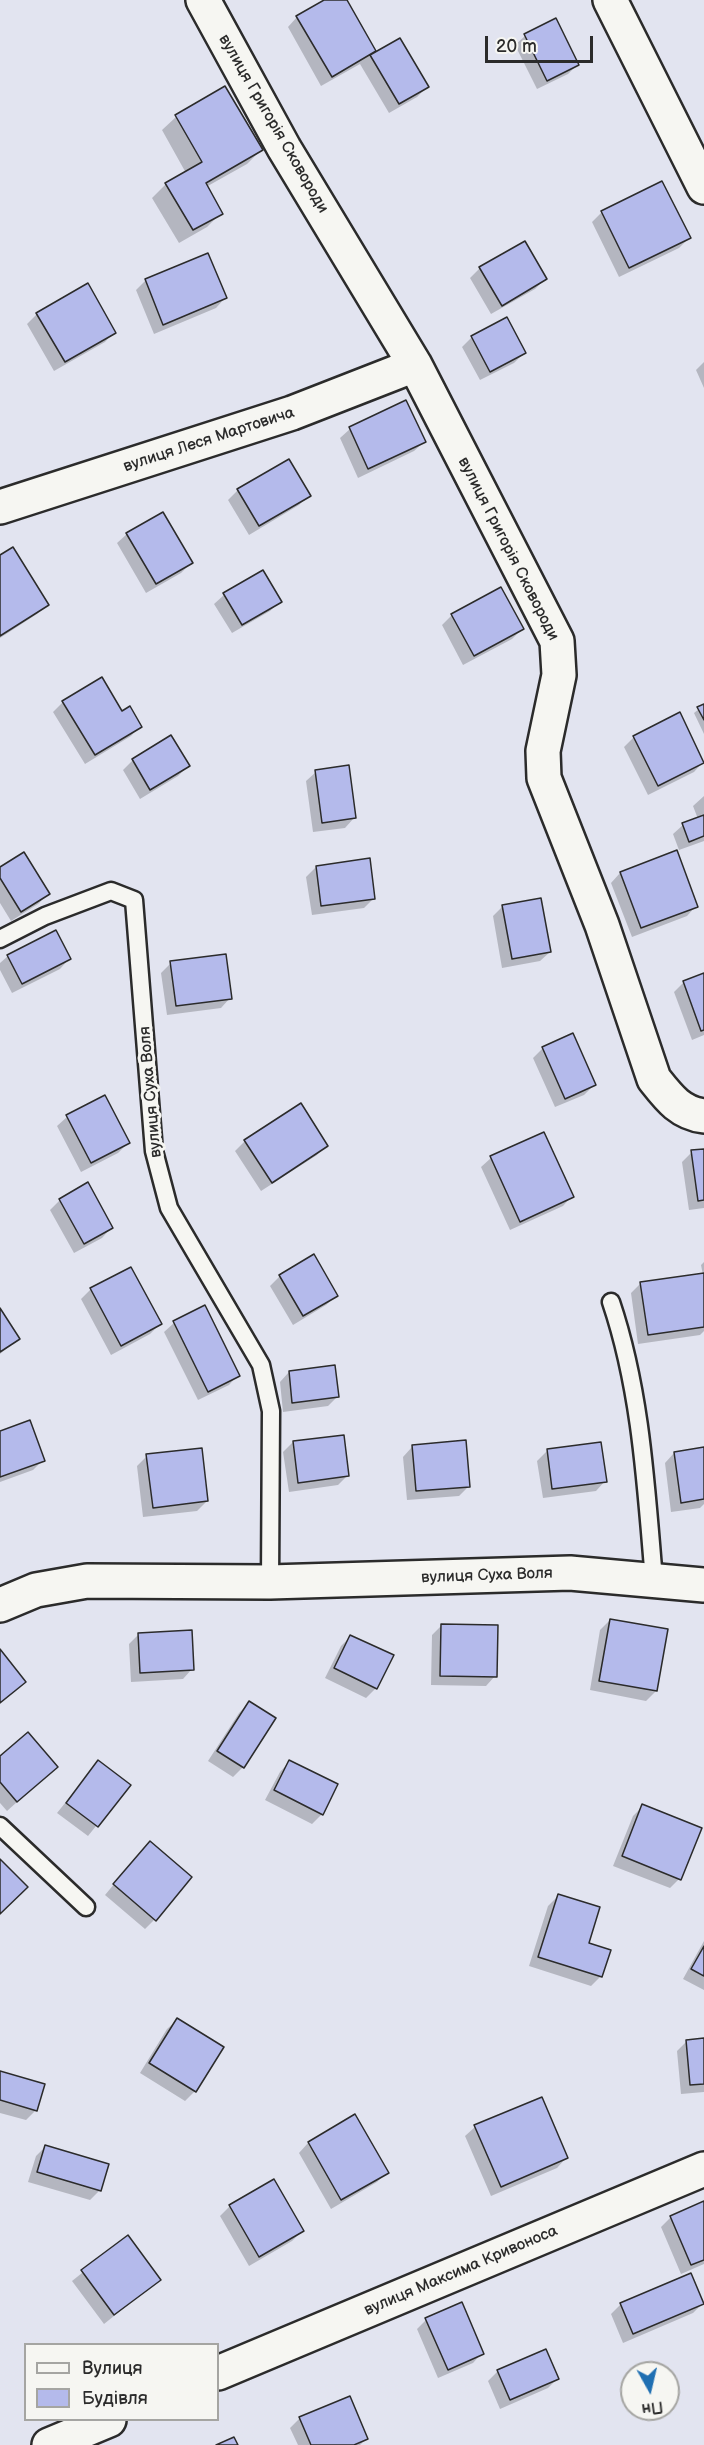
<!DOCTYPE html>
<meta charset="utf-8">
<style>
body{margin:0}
#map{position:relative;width:704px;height:2445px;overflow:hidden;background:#e2e4f0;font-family:"Balsamiq Sans",sans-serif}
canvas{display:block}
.legend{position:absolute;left:24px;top:2343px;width:195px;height:78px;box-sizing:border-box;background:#f6f6f2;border:2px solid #a5a5a2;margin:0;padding:8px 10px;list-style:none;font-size:18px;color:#2b2b2b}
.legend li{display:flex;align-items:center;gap:12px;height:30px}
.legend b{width:30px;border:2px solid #a5a5a2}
.north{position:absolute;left:620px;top:2361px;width:60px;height:60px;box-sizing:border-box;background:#f6f6f2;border:2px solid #a5a5a2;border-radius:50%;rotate:172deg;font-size:16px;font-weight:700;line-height:24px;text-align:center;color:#2b2b2b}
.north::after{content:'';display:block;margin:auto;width:21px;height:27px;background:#1f6fb2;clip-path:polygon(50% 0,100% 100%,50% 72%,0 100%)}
.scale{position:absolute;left:485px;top:36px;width:108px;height:27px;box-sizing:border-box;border:3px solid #2b2b2b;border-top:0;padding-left:8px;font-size:18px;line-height:21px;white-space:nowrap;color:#2b2b2b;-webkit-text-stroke:4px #f6f6f2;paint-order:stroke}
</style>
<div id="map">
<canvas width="704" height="2445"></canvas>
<ul class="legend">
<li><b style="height:8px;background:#f6f6f2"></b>Вулиця</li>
<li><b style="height:16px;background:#b4baeb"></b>Будівля</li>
</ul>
<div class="north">Пн</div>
<div class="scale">20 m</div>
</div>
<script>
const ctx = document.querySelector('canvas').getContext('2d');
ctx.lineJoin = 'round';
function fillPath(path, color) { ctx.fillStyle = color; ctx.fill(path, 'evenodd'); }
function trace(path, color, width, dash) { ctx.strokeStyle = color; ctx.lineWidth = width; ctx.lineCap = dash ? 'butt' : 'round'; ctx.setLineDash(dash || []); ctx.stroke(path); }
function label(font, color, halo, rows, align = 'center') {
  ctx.font = font + ' "Balsamiq Sans",sans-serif'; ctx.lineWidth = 6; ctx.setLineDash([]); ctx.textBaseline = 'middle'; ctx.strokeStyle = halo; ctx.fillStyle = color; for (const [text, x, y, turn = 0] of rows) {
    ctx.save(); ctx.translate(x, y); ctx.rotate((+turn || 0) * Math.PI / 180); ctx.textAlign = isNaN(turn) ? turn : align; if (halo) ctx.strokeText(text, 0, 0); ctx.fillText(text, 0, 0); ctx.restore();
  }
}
fillPath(new Path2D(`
 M327 0H345L376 53 427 87 417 97 389 113 360 64 321 86 288 27 297 17Z
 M556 20 578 64 568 74 537 89 515 45 525 36Z
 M225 88 261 150 247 164 206 187 221 213 207 227 179 243 152 198 166 184 186 173 162 130 176 117Z
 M602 212 689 238 679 248 619 277 592 222Z
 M480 268 545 279 535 289 491 314 470 278Z
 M146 280 225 298 216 308 154 334 136 290Z
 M37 314 114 332 105 342 54 371 27 324Z
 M472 337 524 353 514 363 480 380 462 347Z
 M704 362V388L696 370Z
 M405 402 424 442 414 451 358 478 340 438 350 429Z
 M238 490 309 495 299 505 249 535 228 500Z
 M127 534 191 563 181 573 146 593 117 543Z
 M0 557 47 604 37 614 0 638Z
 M262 572 280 601 270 611 232 633 214 604 224 595Z
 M500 589 522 629 512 639 463 665 442 625 452 615Z
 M63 702 122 713 140 726 131 736 85 764 53 712Z
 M704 705V734L694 713Z
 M634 737 703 762 694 772 648 795 624 747Z
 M133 760 188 766 178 776 140 799 123 770Z
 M316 772 354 818 345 828 313 832 306 781Z
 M704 796V841L679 850 673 834 683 825 698 819 693 806Z
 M316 867 374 898 364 908 312 915 306 877Z
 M0 869 48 894 38 904 11 921 0 903Z
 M620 873 696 906 687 916 632 937 611 883Z
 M503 906 550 952 540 961 502 968 493 916Z
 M8 956 69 959 60 969 12 993 0 970V963Z
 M171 963 230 998 221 1008 167 1015 161 973Z
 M704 975V1035L692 1040 674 992 683 983Z
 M543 1048 594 1085 584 1095 555 1107 533 1058Z
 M67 1117 128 1143 118 1153 81 1172 57 1126Z
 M245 1141 326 1145 317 1155 261 1191 235 1151Z
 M704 1150V1208L689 1210 682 1162 692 1152Z
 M491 1158 572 1196 563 1206 510 1230 481 1167Z
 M60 1200 111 1228 102 1238 74 1253 50 1210Z
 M704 1262V1331L700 1335 638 1344 631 1293 641 1283 703 1275 701 1265Z
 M280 1276 336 1296 326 1305 293 1325 270 1286Z
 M91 1289 160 1324 150 1334 111 1355 81 1299Z
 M204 1307 238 1375 229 1385 198 1400 164 1332 174 1323Z
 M0 1311 18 1339 0 1354Z
 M289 1372 338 1396 328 1406 283 1412 280 1382Z
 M0 1433 43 1460 33 1470 0 1482Z
 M293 1442 348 1475 338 1485 289 1492 283 1452Z
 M412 1447 469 1486 459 1496 407 1500 403 1457Z
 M547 1451 605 1481 596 1491 543 1498 537 1461Z
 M674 1453 704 1458V1504L700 1508 671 1512 665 1463Z
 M147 1456 207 1501 197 1511 143 1517 137 1466Z
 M610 1620 656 1691 646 1701 590 1690 600 1630Z
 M442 1625 495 1676 486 1686 431 1685 432 1635Z
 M139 1634 192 1669 183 1679 131 1682 129 1644Z
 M351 1636 376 1688 366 1698 325 1678 341 1646Z
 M249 1703 243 1767 233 1777 208 1761 239 1713Z
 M0 1758 46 1776 7 1811 0 1803Z
 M98 1762 129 1785 88 1836 57 1813Z
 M289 1762 322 1814 312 1824 265 1800 280 1772Z
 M643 1806 679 1879 670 1888 613 1866 633 1816Z
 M140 1853 154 1920 145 1929 105 1895Z
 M558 1896 587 1944 601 1976 591 1986 529 1966 548 1906Z
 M704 1941V1990L683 1979Z
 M177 2020 195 2091 185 2101 140 2073 167 2029Z
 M704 2040V2092L681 2094 677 2051 687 2041Z
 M0 2072 36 2110 26 2120 0 2113Z
 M355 2116 387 2172 377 2182 331 2209 299 2153 308 2143Z
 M475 2127 566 2158 557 2168 491 2196 465 2136Z
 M46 2146 100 2190 90 2200 28 2182 36 2156Z
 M704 2202V2264L681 2274 661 2227 671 2217Z
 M230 2206 302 2231 292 2241 249 2266 220 2216Z
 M127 2237 159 2280 104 2324 72 2281Z
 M703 2303 693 2313 623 2343 611 2314 621 2304Z
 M426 2320 482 2353 473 2363 438 2378 417 2329Z
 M498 2371 557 2379 548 2388 500 2409 488 2381Z
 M300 2418 366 2439 360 2445H298L290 2428Z`), '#0003');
const building = new Path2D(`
 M324 0H347L376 51 332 77 296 16Z
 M556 18 579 65 547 81 524 34Z
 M400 38 429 87 399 104 370 55Z
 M225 86 263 150 206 183 223 214 193 230 165 183 202 162 175 115Z
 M662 181 691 238 629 268 601 211Z
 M525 241 547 279 502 306 479 267Z
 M208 253 227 298 163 325 145 279Z
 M88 283 116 333 65 362 36 313Z
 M507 317 526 353 490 372 471 336Z
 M406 400 426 442 368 469 349 427Z
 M289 459 311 496 259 526 237 489Z
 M163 512 193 563 156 584 126 533Z
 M13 547 49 605 0 636V555Z
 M263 570 282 602 242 625 223 593Z
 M501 587 524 629 474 656 451 614Z
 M102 677 122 711 130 706 142 727 95 755 62 701Z
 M704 704V720L697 707Z
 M680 712 704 763 658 786 633 736Z
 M171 735 190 766 150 790 132 759Z
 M349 765 356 818 322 823 315 770Z
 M704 815V836L689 842 682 823Z
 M677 850 698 907 641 928 620 872Z
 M24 852 50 894 21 912 0 878V867Z
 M370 858 375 899 321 906 316 866Z
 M541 898 551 952 512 959 502 905Z
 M56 930 71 959 22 984 7 955Z
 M226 954 232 999 176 1006 170 961Z
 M704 973V1030L701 1031 683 981Z
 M573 1033 596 1085 565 1099 542 1047Z
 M105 1095 130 1143 91 1163 66 1115Z
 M301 1103 328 1146 272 1183 244 1140Z
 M544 1132 574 1197 520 1222 490 1156Z
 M704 1149V1200L698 1201 691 1150Z
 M88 1182 113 1228 84 1244 59 1199Z
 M314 1254 338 1296 303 1316 279 1275Z
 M131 1267 162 1324 121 1346 90 1288Z
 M704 1273V1327L648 1335 640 1282Z
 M205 1305 240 1376 208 1392 173 1321Z
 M0 1308 20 1339 0 1352Z
 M335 1365 339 1397 292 1403 289 1371Z
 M30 1420 45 1461 0 1477V1431Z
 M344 1435 349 1476 298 1483 293 1441Z
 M466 1440 470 1487 416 1491 412 1445Z
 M601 1442 607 1482 552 1489 547 1449Z
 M704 1447V1499L681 1503 674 1452Z
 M202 1448 208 1501 153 1508 146 1454Z
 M610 1619 668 1629 657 1691 599 1681Z
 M441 1624 498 1625 497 1677 440 1676Z
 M192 1630 194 1670 140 1673 138 1633Z
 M350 1635 394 1655 377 1689 334 1668Z
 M0 1649 26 1682 0 1703Z
 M249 1701 276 1718 244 1768 217 1751Z
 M28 1732 58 1767 17 1802 0 1782V1756Z
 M98 1760 131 1785 98 1827 66 1803Z
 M289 1760 338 1784 323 1815 274 1790Z
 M642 1804 702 1828 681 1880 622 1856Z
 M150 1841 192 1877 156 1921 113 1884Z
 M0 1859 28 1887 0 1914Z
 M558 1894 600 1907 589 1943 611 1950 602 1977 538 1957Z
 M704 1946V1976L691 1969Z
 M177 2018 224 2047 196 2092 149 2063Z
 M704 2038V2084L690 2085 686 2040Z
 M0 2071 45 2084 37 2111 0 2100Z
 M542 2097 568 2158 501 2187 474 2125Z
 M355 2114 389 2173 341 2200 308 2142Z
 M45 2145 109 2164 101 2191 37 2172Z
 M274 2179 304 2231 259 2257 229 2205Z
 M704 2201V2260L691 2265 670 2216Z
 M128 2235 161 2280 114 2315 81 2270Z
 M691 2273 704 2304 633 2334 620 2303Z
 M462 2302 484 2354 448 2370 425 2318Z
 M546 2349 559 2379 510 2400 497 2370Z
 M350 2396 368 2439 354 2445H311L299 2417Z
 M234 2437 238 2445H216Z`);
fillPath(building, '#b4baeb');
trace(building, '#2b2b2b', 1.5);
const lane = new Path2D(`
 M0 939 45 916 111 891 134 900 154 1151 169 1208 261 1365 271 1411 270 1582
 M611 1302C641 1391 646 1486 654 1580
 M0 1826 86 1907`);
const street = new Path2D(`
 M203 0 284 148 415 365 557 641 559 675 543 751 544 778 602 925 654 1079C669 1098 680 1113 704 1116
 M610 0 704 187
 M0 507 292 413 415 365
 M0 1605 36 1590 87 1581 270 1582 570 1573 704 1585
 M218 2373 704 2169
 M49 2445 109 2420`);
trace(lane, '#2b2b2b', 21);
trace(street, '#2b2b2b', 38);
trace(lane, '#f6f6f2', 16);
trace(street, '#f6f6f2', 33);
label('16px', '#2b2b2b', '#f6f6f2', [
 ["вулиця Григорія Сковороди",273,124,60],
 ["вулиця Леся Мартовича",209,440,-18],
 ["вулиця Григорія Сковороди",508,549,63],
 ["вулиця Суха Воля",151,1092,-95],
 ["вулиця Суха Воля",487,1576,-2],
 ["вулиця Максима Кривоноса",461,2271,-23]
]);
</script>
